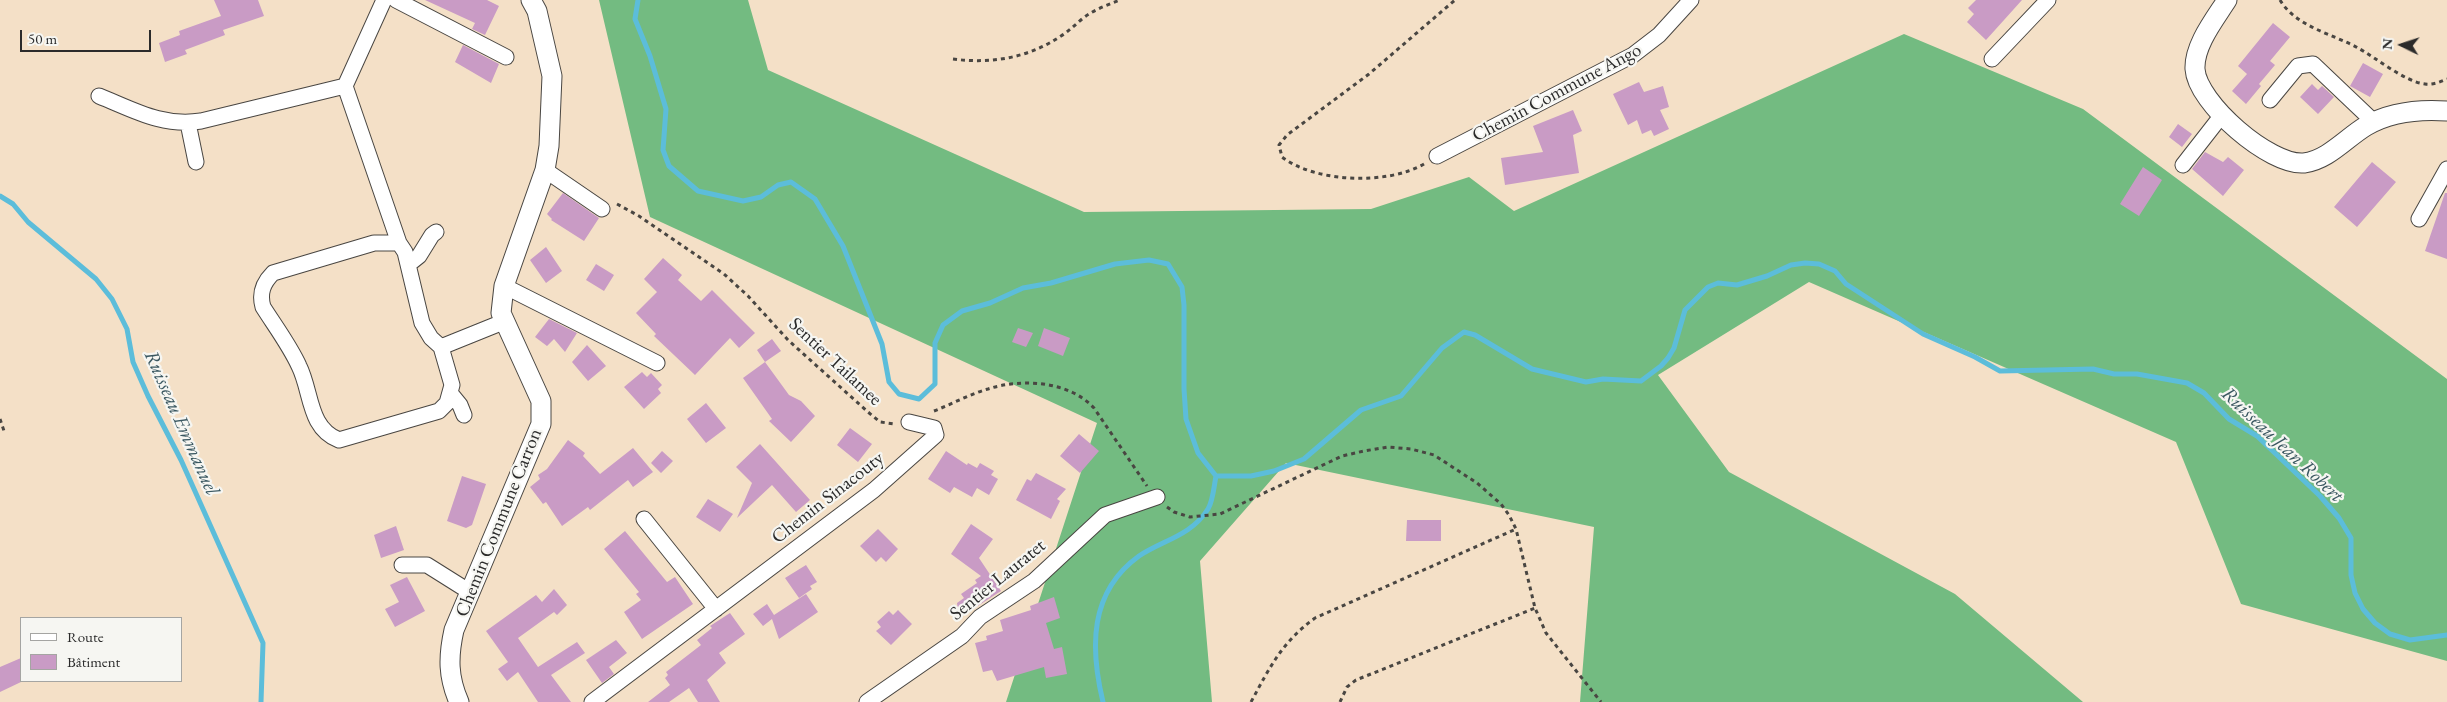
<!DOCTYPE html>
<meta charset="utf-8">
<style>
body{margin:0}
#map{position:relative;width:2447px;height:702px;overflow:hidden;background:#f4e0c7;font-family:"EB Garamond",serif}
canvas{display:block}
.legend{position:absolute;left:20px;top:617px;width:162px;height:65px;box-sizing:border-box;background:#f6f6f2;border:1px solid #a5a5a2;margin:0;padding:6px 9px;list-style:none;font-size:15px;color:#2b2b2b}
.legend li{display:flex;align-items:center;gap:10px;height:25px}
.legend b{width:25px;border:1px solid #a5a5a2}
.north{position:absolute;left:2377px;top:20px;width:50px;height:50px;-webkit-text-stroke:4px #f6f6f2;paint-order:stroke;rotate:274deg;font-size:14px;font-weight:700;line-height:20px;text-align:center;color:#2b2b2b}
.north::after{content:'';display:block;margin:auto;width:18px;height:22px;background:#2b2b2b;clip-path:polygon(50% 0,100% 100%,50% 72%,0 100%)}
.scale{position:absolute;left:20px;top:30px;width:131px;height:22px;box-sizing:border-box;border:2px solid #2b2b2b;border-top:0;padding-left:6px;font-size:15px;line-height:18px;white-space:nowrap;color:#2b2b2b;-webkit-text-stroke:4px #f6f6f2;paint-order:stroke}
</style>
<div id="map">
<canvas width="2447" height="702"></canvas>
<ul class="legend">
<li><b style="height:6px;background:#fff"></b>Route</li>
<li><b style="height:14px;background:#c99bc5"></b>Bâtiment</li>
</ul>
<div class="north">N</div>
<div class="scale">50 m</div>
</div>
<script>
const ctx = document.querySelector('canvas').getContext('2d');
ctx.lineJoin = 'round';
function fillPath(path, color) { ctx.fillStyle = color; ctx.fill(path, 'evenodd'); }
function trace(path, color, width, dash) { ctx.strokeStyle = color; ctx.lineWidth = width; ctx.lineCap = dash ? 'butt' : 'round'; ctx.setLineDash(dash || []); ctx.stroke(path); }
function label(font, color, halo, rows, align = 'center') {
  ctx.font = font + ' "EB Garamond",serif'; ctx.lineWidth = 4.5; ctx.setLineDash([]); ctx.textBaseline = 'middle'; ctx.strokeStyle = halo; ctx.fillStyle = color; for (const [text, x, y, turn = 0] of rows) {
    ctx.save(); ctx.translate(x, y); ctx.rotate((+turn || 0) * Math.PI / 180); ctx.textAlign = isNaN(turn) ? turn : align; if (halo) ctx.strokeText(text, 0, 0); ctx.fillText(text, 0, 0); ctx.restore();
  }
}
fillPath(new Path2D(`
 M599 0H748L768 70 1084 212 1371 209 1469 177 1514 211 1904 34 2083 109 2447 379V661L2241 604 2176 442 1809 282 1658 375 1729 472 1955 594 2083 702H1580L1594 527 1286 463 1200 561 1212 702H1006L1097 423 650 217Z`), '#73bb81');
trace(new Path2D(`
 M638 0 635 19 650 56 666 109 663 150 669 166 698 191 743 201 761 197 778 185 791 182 815 199 843 246 882 344 889 382 899 394 919 399 935 384V343L943 325 962 311 990 303 1023 288 1051 283 1115 264 1149 260 1168 264 1182 287 1184 305V389L1186 419 1198 453 1216 476H1251L1274 471 1304 459 1361 410 1401 396 1442 348 1464 332 1475 335 1532 369 1586 382 1603 379 1641 381 1661 366 1668 358 1674 348 1685 310 1708 287 1718 283 1737 285 1767 276 1791 265 1805 263 1819 264 1835 271 1846 284 1923 334 1975 357 2000 371 2093 369 2114 374H2137L2187 383 2204 393 2229 419 2257 436 2320 496 2339 518 2351 538V575L2355 593 2363 609 2375 623 2390 634 2410 640 2447 635
 M0 196 13 204 28 222 96 279 112 299 127 329 133 362 148 396 181 460 263 643 261 702
 M1103 702C1090 648 1089 592 1139 556 1163 540 1191 536 1208 509 1213 501 1214 486 1216 476`), '#5cbdda', 5);
fillPath(new Path2D(`
 M214 0H258L264 16 223 30 225 35 185 50 187 54 165 62 159 43 180 35 179 31 221 16Z
 M425 0H487L499 6 485 35 472 29 475 23Z
 M1976 0H2022L1986 40 1967 22 1974 14 1968 8Z
 M2273 23 2290 37 2270 61 2275 65 2259 84 2261 86 2246 104 2232 91 2247 74 2238 66Z
 M463 45 499 64 491 83 455 62Z
 M2363 63 2383 74 2370 97 2350 86Z
 M1639 82 1644 92 1663 86 1669 107 1660 110 1669 129 1654 136 1651 130 1642 134 1637 120 1628 125 1613 94Z
 M2312 84 2318 90 2322 86 2334 97 2318 114 2300 97Z
 M1573 110 1582 131 1573 135 1579 173 1505 185 1501 158 1543 152 1533 126Z
 M2178 124 2192 134 2182 147 2169 137Z
 M2205 152 2223 162 2228 157 2244 170 2223 196 2192 169Z
 M2372 162 2396 182 2357 227 2334 207Z
 M2143 167 2162 180 2139 216 2120 204Z
 M563 193 599 218 584 241 551 220 552 219 547 214Z
 M2445 193H2447V259L2425 251Z
 M546 247 562 271 546 283 530 260Z
 M663 258 682 275 678 280 701 301 712 290 755 333 739 348 730 338 695 375 654 336 656 334 636 313 657 292 644 279Z
 M596 264 614 275 604 291 586 280Z
 M549 319 577 333 565 352 554 339 547 346 535 337Z
 M1018 328 1033 333 1026 347 1012 342Z
 M1044 328 1070 338 1063 356 1038 346Z
 M772 339 781 351 765 362 757 350Z
 M587 345 606 366 588 381 572 362Z
 M765 362 789 395 801 401 815 416 791 442 769 421 772 419 743 378Z
 M642 372 647 377 651 373 662 385 658 389 661 393 644 409 624 387Z
 M706 403 726 428 706 443 687 419Z
 M850 428 872 444 858 462 837 445Z
 M1079 434 1099 451 1080 473 1060 456Z
 M568 440 585 453 583 456 600 474 633 448 653 472 633 487 628 480 590 510 588 507 562 526 546 502 543 504 530 487 540 479 538 475 547 469Z
 M760 444 810 500 796 512 772 485 737 518 752 483 736 467Z
 M662 451 673 461 661 473 651 463Z
 M946 451 967 465 968 463 977 468 980 463 994 471 991 475 998 479 989 495 977 488 972 497 954 487 950 493 928 479Z
 M1036 473 1066 489 1057 499 1060 501 1051 519 1016 500 1027 479 1031 481Z
 M462 476 486 484 472 525 466 528 447 521Z
 M708 499 733 514 720 532 696 517Z
 M1407 520H1441V541H1406Z
 M971 524 993 539 979 558 1001 591 959 618 957 603 964 598 961 594 977 583 975 580 981 576 951 554Z
 M396 526 404 550 381 558 374 535Z
 M878 529 898 549 886 562 881 557 876 562 860 546Z
 M625 531 667 582 675 577 693 604 642 639 624 612 641 600 636 594 639 592 604 549Z
 M806 565 817 582 810 586 812 589 799 598 785 578Z
 M407 577 425 611 395 627 385 609 399 602 390 585Z
 M554 589 567 605 557 615 554 612 518 638 538 667 577 642 585 653 551 675 571 702H538L518 672 507 681 498 669 508 662 486 631 536 595 542 602Z
 M806 594 818 612 779 639 772 619 763 626 753 614 767 604 774 615Z
 M1054 597 1060 618 1046 623 1054 649 1062 647 1067 674 1046 678 1044 667 997 681 992 670 983 672 975 643 987 640 986 636 1003 631 1000 620 1031 610 1030 606Z
 M898 610 912 624 891 645 876 631 881 627 877 622 889 611 893 615Z
 M730 613 745 634 719 653 726 663 707 680 720 702H698L689 688 669 702H648L670 685 665 678 668 675 666 672 701 645 697 640 712 628 710 626Z
 M616 640 627 653 609 667 614 674 602 683 586 660Z
 M21 658V682L0 692V667Z`), '#c99bc5');
const minor = new Path2D(`
 M396 0 506 57
 M1992 59 2048 0
 M345 86 384 0
 M99 96C134 110 162 127 201 121L345 86 399 243
 M2270 100 2298 66 2313 64 2374 122
 M188 123 196 162
 M1437 156 1633 55 1659 35 1691 0
 M2183 165 2222 115
 M545 170 602 209
 M2419 219 2447 169
 M374 243H399L405 252 422 323 431 338 441 347 452 385 447 403 439 411 339 440C308 428 312 392 299 366 290 346 275 326 263 307 259 293 263 283 273 273Z
 M409 264 419 256 432 235 436 232
 M504 286 657 363
 M441 347 503 322
 M451 394 460 405 464 415
 M644 519 716 609
 M402 565H427L470 592
 M592 702 874 490 936 435 934 428 909 422
 M867 702 962 636 980 617 1034 581 1105 515 1157 497`);
const tertiary = new Path2D(`
 M2227 0C2215 19 2194 45 2195 69 2197 103 2270 166 2304 163 2328 160 2346 138 2366 126 2390 112 2419 109 2447 111
 M459 702C448 677 448 657 454 630L541 424V401L501 313 504 286 545 170 549 146 552 76 537 11 531 0`);
trace(minor, '#494642', 17);
trace(tertiary, '#494642', 21);
trace(new Path2D(`
 M2280 0C2296 27 2333 34 2358 48 2375 57 2405 82 2425 84 2433 85 2440 82 2447 79
 M953 59C992 64 1028 58 1061 36 1069 31 1075 25 1082 19 1093 10 1107 5 1120 0
 M1424 164C1388 185 1316 183 1282 157L1279 145 1287 135 1369 74 1455 0
 M617 204 639 216 724 274 748 296 788 340 868 412 880 422 895 424
 M934 411C952 404 970 394 988 389 1022 378 1069 381 1094 408L1147 486
 M0 419 5 434
 M1167 507 1174 512 1190 517 1220 514 1342 456 1364 451 1388 447 1411 449 1434 455 1477 483 1501 504 1509 515 1516 529 1535 608 1546 633 1601 702
 M1251 702C1270 667 1282 642 1315 618L1516 529
 M1340 702 1347 687 1356 680 1535 608`), '#494642', 3, [4, 4]);
trace(minor, '#fff', 15);
trace(tertiary, '#fff', 19);
label('19px', '#2b2b2b', '#f6f6f2', [
 ["Chemin Commune Ango",1557,93,-28],
 ["Sentier Tailamee",835,362,43],
 ["Chemin Sinacouty",828,498,-38],
 ["Chemin Commune Carron",499,523,-68],
 ["Sentier Lauratet",998,580,-39]
]);
label('italic 20px', '#3a5760', '#f6f6f2', [
 ["Ruisseau Emmanuel",181,423,66],
 ["Ruisseau Jean Robert",2282,445,43]
]);
</script>
